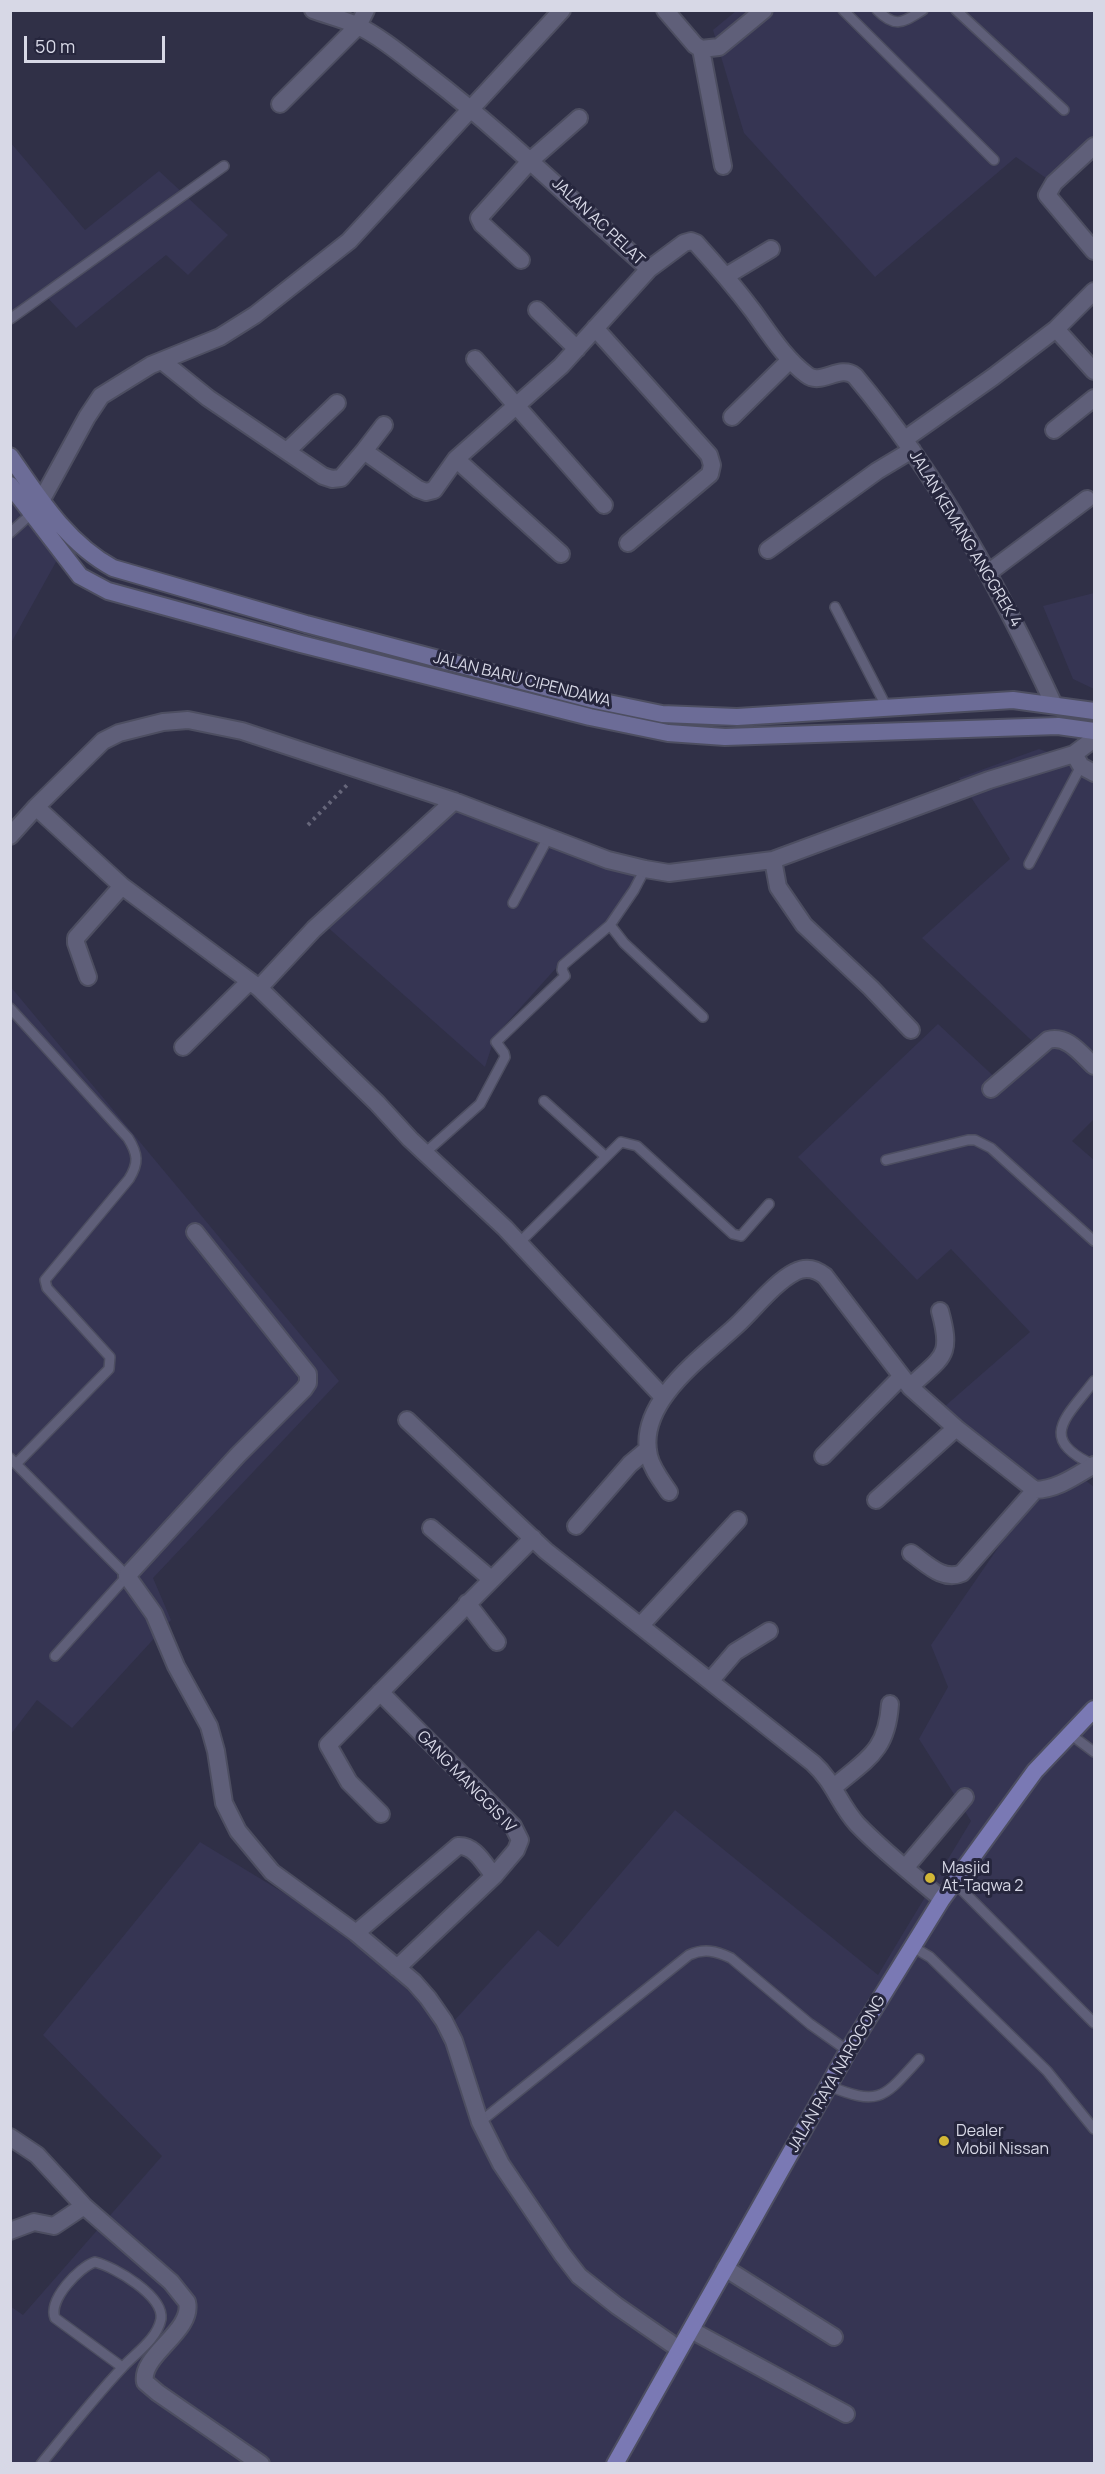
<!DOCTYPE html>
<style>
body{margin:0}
#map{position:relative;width:1105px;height:2474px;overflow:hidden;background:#303047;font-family:Manrope,sans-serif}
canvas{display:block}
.frame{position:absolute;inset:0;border:12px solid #d7d8e6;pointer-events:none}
.scale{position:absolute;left:24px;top:36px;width:141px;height:27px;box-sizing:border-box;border:3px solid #d7d8e6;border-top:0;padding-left:8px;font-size:18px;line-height:21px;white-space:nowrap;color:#d7d8e6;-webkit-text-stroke:4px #26263d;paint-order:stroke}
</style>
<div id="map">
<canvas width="1105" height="2474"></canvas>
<div class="frame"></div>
<div class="scale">50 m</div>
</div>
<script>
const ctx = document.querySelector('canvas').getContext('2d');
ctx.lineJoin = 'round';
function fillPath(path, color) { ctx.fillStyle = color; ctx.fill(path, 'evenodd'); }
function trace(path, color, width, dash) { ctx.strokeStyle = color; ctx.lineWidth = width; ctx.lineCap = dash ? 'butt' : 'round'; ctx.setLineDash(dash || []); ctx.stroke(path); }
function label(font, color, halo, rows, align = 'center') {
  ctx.font = font + ' Manrope,sans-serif'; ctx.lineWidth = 6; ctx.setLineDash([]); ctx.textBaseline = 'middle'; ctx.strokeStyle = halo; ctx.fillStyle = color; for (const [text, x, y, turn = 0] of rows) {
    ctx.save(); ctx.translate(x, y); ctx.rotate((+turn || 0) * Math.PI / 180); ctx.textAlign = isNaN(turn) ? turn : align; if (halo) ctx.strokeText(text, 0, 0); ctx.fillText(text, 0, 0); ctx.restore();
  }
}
fillPath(new Path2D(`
 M736 11H1094V146L1053 183 1016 157 875 277 744 133 713 30Z
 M10 142 85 230 159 171 228 235 188 275 166 255 76 328 46 296 11 321Z
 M11 451 72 533 11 643Z
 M1094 593V689L1073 679 1043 606Z
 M1039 749 1094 768V1119L1072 1141 1094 1160V1466L1080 1476 1094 1487V2463H11L10 2306 23 2315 162 2156 43 2035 200 1842 409 1969 453 2022 538 1930 558 1947 675 1810 878 1975 971 1821 919 1739 948 1687 931 1645 1040 1487 944 1407 1030 1332 951 1249 917 1280 798 1157 938 1024 1003 1085 1044 1052 922 938 1010 859 959 778Z
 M461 798 640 870 610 919 566 957 495 1036 485 1067 324 924Z
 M10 986 339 1381 153 1578 171 1620 72 1728 37 1700 11 1734Z`), '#363553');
const service = new Path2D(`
 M843 10 994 160
 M877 10C896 29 903 22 923 10
 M956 10 1064 110
 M10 319 224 166
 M10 533 31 514
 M835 607 886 706
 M1029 864 1081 766
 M513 903 549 836
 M610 925 624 943 703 1017
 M10 1008 128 1138C138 1154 139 1163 129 1179L45 1280 47 1288 110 1357 109 1369 17 1463
 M544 1101 606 1157
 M426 1152 480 1104 505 1057 504 1053 496 1042 565 976 562 970 563 965 610 925 634 890 645 869
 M886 1160 968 1140H975L991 1148 1094 1241
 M519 1243 621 1142 637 1146 733 1234 741 1236 769 1204
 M10 1458 127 1576 55 1656
 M1094 1465C1036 1439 1067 1417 1094 1381
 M1070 1734 1094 1752
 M954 1882 1094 2023
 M913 1947 930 1957 1047 2071 1094 2129
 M829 2086C881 2107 884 2097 919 2059
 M480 2122 689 1955C704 1948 716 1951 731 1958L810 2024 848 2051
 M41 2464C67 2432 93 2399 121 2369 134 2354 157 2340 161 2319 164 2296 115 2267 95 2262 79 2267 48 2300 55 2318L122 2367`);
const minor = new Path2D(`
 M313 10C327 15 343 19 356 25 380 36 407 59 428 75 506 135 575 204 649 269L684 243 691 241 696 243C716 265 735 287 753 311 769 333 785 359 807 375 821 386 840 364 855 376 938 475 1000 588 1054 705
 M665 10 695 45 701 49
 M701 49 723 166
 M701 49 719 47 764 10
 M280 104 358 26 366 10
 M1094 146 1054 183 1047 195 1094 251
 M521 260 482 224 479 218 531 160 579 118
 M726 276 771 249
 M537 310 577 349
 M595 328 709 455 712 465 710 474 628 543
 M1056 329 1094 291
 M475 359 604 505
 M162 361 208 398 323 476 332 479 341 478 364 451 418 489 426 492 434 490 456 459 561 366 649 269
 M732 417 790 360
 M1054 430 1094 398
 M905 439 993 377 1056 329 1094 371
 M287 451 337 403
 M364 451 384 425
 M456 459 561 554
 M41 501 87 417 101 396 151 365 220 337 255 315 349 241 562 10
 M768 550 877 471 912 450
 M988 573 1087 499
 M1074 754 1081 766 1094 773
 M36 807 122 886 259 988 377 1103 410 1139 505 1228 663 1397
 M10 836 36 807 103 741 119 733 163 722 188 720 242 731 454 801 608 860 645 869 669 873 773 860 989 780 1074 754 1094 739
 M773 860 778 887 804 925 871 988 911 1030
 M88 977 76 943V938L122 886
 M259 988 314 929 454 801
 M183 1047 250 981
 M991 1089 1048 1040C1067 1034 1082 1055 1094 1066
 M195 1232 308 1374V1383L304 1389 238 1455 127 1576 154 1614 176 1666 209 1726 216 1751 224 1803 238 1831 272 1872 356 1933 414 1982 428 1998 444 2021 454 2041 480 2122 501 2164 562 2254 579 2276 617 2306 679 2349
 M910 1387C942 1356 953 1358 940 1311
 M407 1420 546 1551 813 1763C834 1782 839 1804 857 1824 883 1851 913 1875 942 1899
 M823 1456 901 1377
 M669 1492C661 1480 652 1469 649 1456 636 1402 704 1356 737 1325 754 1309 775 1282 795 1272 806 1266 816 1269 825 1276L910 1387 956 1428 1035 1490C1058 1489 1075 1476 1094 1465
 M876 1500 956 1428
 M576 1526 630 1464 648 1449
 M431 1528 491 1579
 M911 1553C926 1563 943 1582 962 1573L1035 1490
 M467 1603 497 1642
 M641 1625 738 1520
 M711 1680 735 1652 769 1631
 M380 1692 513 1826 520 1840 516 1850 494 1876 397 1968
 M834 1787C867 1759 887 1751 890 1704
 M381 1814 349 1782 328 1745 533 1538
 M905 1868 965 1797
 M356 1933 458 1846C475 1845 484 1864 494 1876
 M10 2137 37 2155 84 2206 171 2282 187 2302C194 2331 140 2355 145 2382L158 2393 261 2464
 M10 2231 34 2222 54 2226 84 2206
 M725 2268 834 2337
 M691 2330 846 2414`);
const secondary = new Path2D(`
 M10 456C39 498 67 543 113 568L306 624 594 700 662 714 737 717 1013 700 1094 711
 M10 485 80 576 108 591 301 644 590 717 668 733 725 737 1058 726 1094 731`);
const primary = new Path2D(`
 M615 2464 848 2051 942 1899 1035 1771 1094 1709`);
trace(service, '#4d4e61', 12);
trace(minor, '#4d4e61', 20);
trace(secondary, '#4d4e61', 20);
trace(primary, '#4d4e61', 20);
trace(new Path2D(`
 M308 825 348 784`), '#66667a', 4, [3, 4.5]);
trace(service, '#5f5f79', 9);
trace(minor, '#5f5f79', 16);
trace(secondary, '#6c6c97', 16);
trace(primary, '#7a79b4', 16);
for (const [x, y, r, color] of [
 [930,1878,6,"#d2b736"],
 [944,2141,6,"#d2b736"]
]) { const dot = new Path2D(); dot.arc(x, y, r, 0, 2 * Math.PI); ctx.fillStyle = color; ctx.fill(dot); trace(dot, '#26263d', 2); }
label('16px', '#d7d8e6', '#26263d', [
 ["JALAN AC PELAT",598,222,43],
 ["JALAN KEMANG ANGGREK 4",965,539,59],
 ["JALAN BARU CIPENDAWA",522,680,14],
 ["GANG MANGGIS IV",466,1782,46],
 ["JALAN RAYA NAROGONG",837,2074,-60]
]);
label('16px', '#d7d8e6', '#26263d', [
 ["Masjid",942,1869],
 ["At-Taqwa 2",942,1887],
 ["Dealer",956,2132],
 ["Mobil Nissan",956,2150]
], 'left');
</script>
